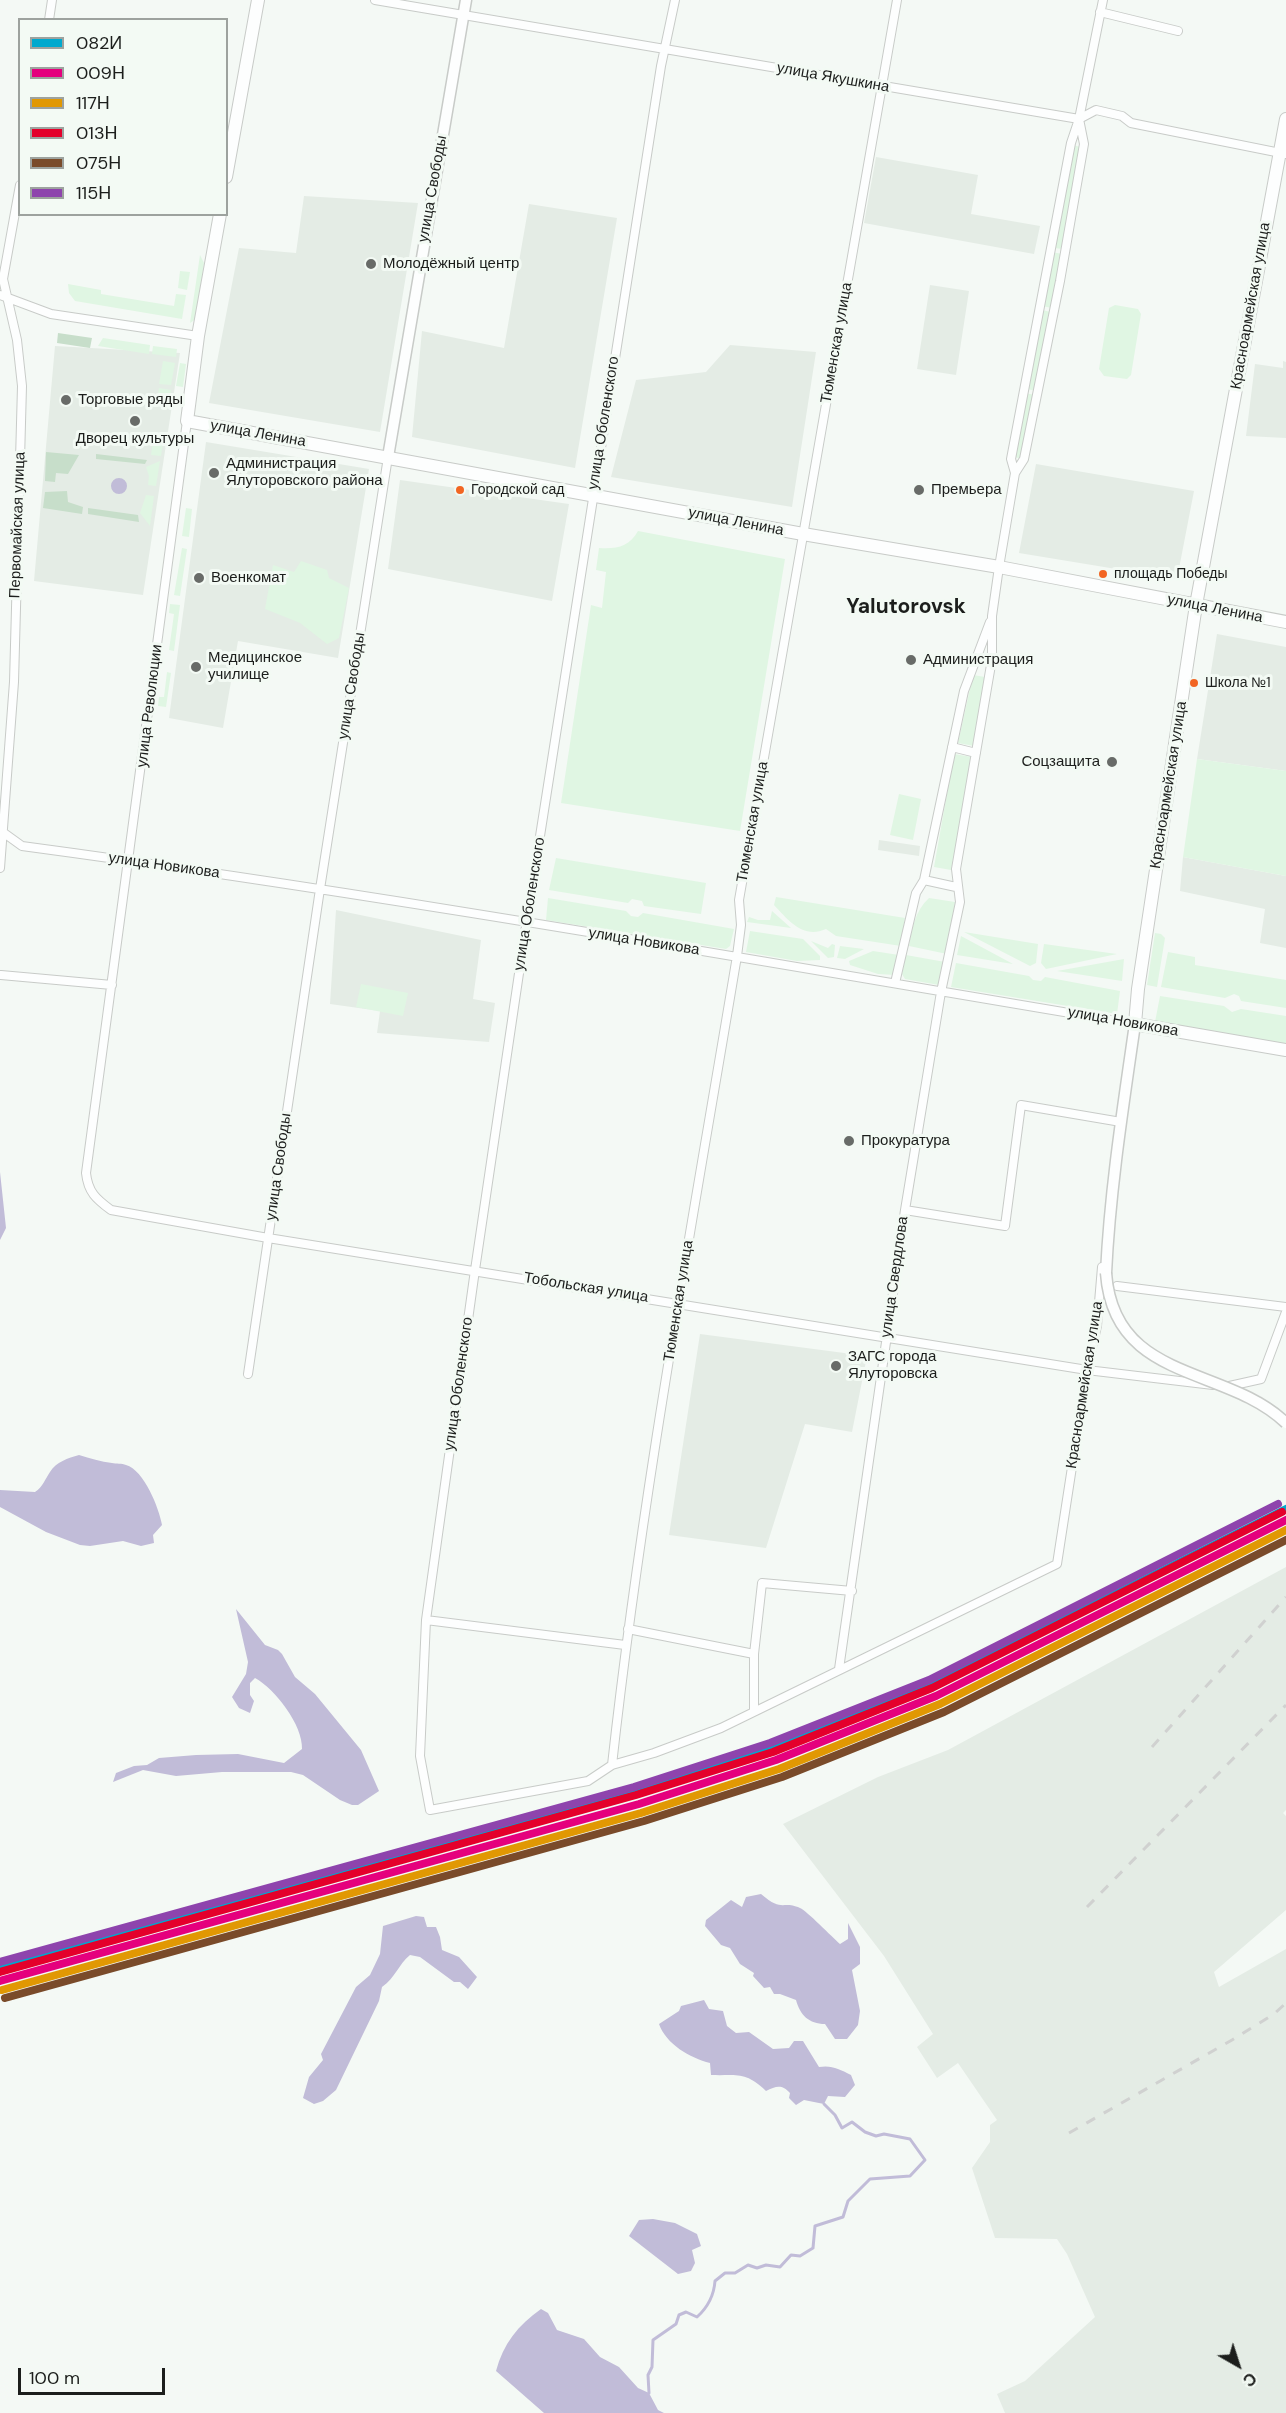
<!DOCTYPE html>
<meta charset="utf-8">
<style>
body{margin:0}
#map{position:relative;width:1286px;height:2413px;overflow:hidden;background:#f4f9f5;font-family:"DM Sans",sans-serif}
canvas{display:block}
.legend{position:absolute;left:18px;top:18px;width:210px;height:198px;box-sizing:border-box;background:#f3faf4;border:2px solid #9da29e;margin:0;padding:8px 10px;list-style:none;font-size:18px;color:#1c1e1c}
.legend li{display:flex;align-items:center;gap:12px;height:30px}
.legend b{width:30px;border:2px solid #9da29e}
.north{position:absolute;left:1208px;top:2335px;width:60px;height:60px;-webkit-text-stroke:4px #f3faf4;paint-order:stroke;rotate:141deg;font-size:16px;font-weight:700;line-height:24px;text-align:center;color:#1c1e1c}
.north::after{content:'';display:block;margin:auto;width:21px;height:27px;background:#1c1e1c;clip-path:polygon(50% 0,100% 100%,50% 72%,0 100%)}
.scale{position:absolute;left:18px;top:2368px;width:147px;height:27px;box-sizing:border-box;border:3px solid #1c1e1c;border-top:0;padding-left:8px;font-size:18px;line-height:21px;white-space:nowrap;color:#1c1e1c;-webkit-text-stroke:4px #f3faf4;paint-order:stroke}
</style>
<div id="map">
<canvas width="1286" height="2413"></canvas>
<ul class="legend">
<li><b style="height:8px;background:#00a9ce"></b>082И</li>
<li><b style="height:8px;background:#e5007d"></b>009Н</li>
<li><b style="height:8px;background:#e19803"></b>117Н</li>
<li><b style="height:8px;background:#e4002b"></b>013Н</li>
<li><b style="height:8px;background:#7a4b2a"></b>075Н</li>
<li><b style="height:8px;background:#8e44ad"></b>115Н</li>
</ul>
<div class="north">С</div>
<div class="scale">100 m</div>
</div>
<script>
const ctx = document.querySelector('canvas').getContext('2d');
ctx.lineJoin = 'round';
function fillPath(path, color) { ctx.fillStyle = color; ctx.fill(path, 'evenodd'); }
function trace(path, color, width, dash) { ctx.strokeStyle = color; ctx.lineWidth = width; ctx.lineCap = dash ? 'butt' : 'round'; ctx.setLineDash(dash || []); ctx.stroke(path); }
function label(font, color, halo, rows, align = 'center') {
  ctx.font = font + ' "DM Sans",sans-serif'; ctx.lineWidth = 6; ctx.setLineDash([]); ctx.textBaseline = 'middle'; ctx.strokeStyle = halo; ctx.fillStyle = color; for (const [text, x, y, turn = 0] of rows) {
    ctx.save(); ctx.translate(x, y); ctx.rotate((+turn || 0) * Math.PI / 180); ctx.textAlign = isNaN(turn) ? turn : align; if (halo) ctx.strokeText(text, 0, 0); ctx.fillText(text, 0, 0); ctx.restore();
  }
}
fillPath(new Path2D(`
 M876 157 978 175 971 214 1040 226 1034 254 864 223Z
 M304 196 418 203 380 432 209 403 239 248 296 253Z
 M529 204 617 218 575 468 412 437 422 331 504 348Z
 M930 285 969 291 956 375 917 369Z
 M730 345 816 352 792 507 611 477 636 380 706 372Z
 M55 346 180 353 143 595 34 581Z
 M1283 361 1286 362V438L1246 436 1255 364 1283 368Z
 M206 442 369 469 338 658 238 641 223 728 169 718Z
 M1036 464 1194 491 1177 579 1019 553Z
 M400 480 569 504 552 601 388 569Z
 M1217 634 1286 647V771L1197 759Z
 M879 840 920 846 919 856 878 850Z
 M1183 857 1286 876V948L1260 943 1265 909 1180 891Z
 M336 910 481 940 473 999 495 1003 489 1042 377 1033 380 1011 330 1004Z
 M700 1334 867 1356 852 1432 805 1424 766 1548 669 1535Z
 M1286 1567V1810L1283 1813 1286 1816V1910L1214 1972 1219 1987 1286 1949V2413H1005L997 2394 1025 2381 1095 2317 1067 2254 1057 2239 995 2238 972 2168 990 2142V2125L997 2120 958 2063 937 2078 917 2047 933 2034 884 1956 783 1824 878 1777 948 1750Z`), '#e4ece5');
fillPath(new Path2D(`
 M1072 145 1081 147 1063 249 1054 248Z
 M1052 252 1062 254 1052 308 1042 306Z
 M200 255 204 263 196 319 190 323Z
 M180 271 190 272 187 290 178 288Z
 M68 284 101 290V294L174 306 176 294 186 295 182 319 75 301 69 293Z
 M1115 305 1138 309 1141 314 1131 375 1127 379 1104 376 1099 369 1109 308Z
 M1042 310 1051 312 1037 391 1027 389Z
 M103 338 150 345 149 354 98 346Z
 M153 346 177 349 176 357 152 354Z
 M163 361 175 363 171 385 159 384Z
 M180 363 186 364 183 387 176 386Z
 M159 388 171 390 168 407 156 405Z
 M1025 393 1035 395 1023 459 1014 457Z
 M154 434 164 435 161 456 151 455Z
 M160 461 156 486 148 485 149 476 146 467Z
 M146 495 154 496 150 526 140 513Z
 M186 508 192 509 189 537 182 536Z
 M638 531 785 559 740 831 561 803 591 605 602 608 606 572 596 570 599 548C617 549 629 547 638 531Z
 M182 548 187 549 180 596 174 595Z
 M301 561 327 570 329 578 349 588 339 638 327 644 300 623 265 609 273 565 294 572Z
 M170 604 180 605 174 651 169 650 174 614 169 613Z
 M167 672 171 673 166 707 158 706 159 697H164Z
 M973 675 985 677 974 746 958 743Z
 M954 754 972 757 951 870 934 867Z
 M1197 759 1286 771V876L1183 857Z
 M899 794 921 799 913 840 890 835Z
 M556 858 706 883 701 914 644 906 642 901 632 899 628 903 549 890Z
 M776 897 905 918 901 946 836 936 826 929C803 939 789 921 774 905Z
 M548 898 626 911 631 916 638 917 643 913 734 929 730 946 726 949 546 920Z
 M929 898 955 902 947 954 909 946C912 928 915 911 929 898Z
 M772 911 791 928 747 922 749 917 758 920H770Z
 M750 931 803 939 820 956V960L797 961 746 952Z
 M964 932 1038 944 1036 963 1030 966Z
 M1155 933 1161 934 1165 938 1157 987 1147 985Z
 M961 936 1013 964 957 955Z
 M811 941 828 948 832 944 835 945 834 957 828 958Z
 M1044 944 1117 954 1046 969 1041 963Z
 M840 946 864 949 845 959 837 958Z
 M873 951 899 955 895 975 878 974 850 965 849 961Z
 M1168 952 1195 957V965L1286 980V1008L1241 1001 1239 996 1234 994 1225 998 1161 987Z
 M906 955 945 962 939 985 905 979 902 974Z
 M1124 959 1122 981 1057 971Z
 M956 963 1029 976 1033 980 1041 981 1045 977 1120 991 1117 1014 951 987Z
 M361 984 408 993 403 1016 356 1007Z
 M1160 996 1224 1006 1232 1012 1241 1009 1286 1016V1045L1155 1022Z`), '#e0f6e3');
fillPath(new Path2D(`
 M58 333 92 338 90 348 57 343Z
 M46 452 79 455 68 474 56 473 55 482 45 481Z
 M96 454 147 460 145 464 96 459Z
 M67 491 68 502 83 507 82 514 43 508 45 492Z
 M88 508 138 515 139 522 88 514Z`), '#c7deca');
fillPath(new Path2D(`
 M111 486a8 8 0 1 1 16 0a8 8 0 1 1-16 0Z
 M0 1172 6 1228 0 1240Z
 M79 1455C90 1458 101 1462 112 1463 116 1464 122 1463 126 1465 144 1470 159 1508 162 1525L153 1535 154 1543 141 1546 123 1541 90 1546 80 1545 46 1532 0 1507V1490L35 1492C43 1487 45 1479 50 1472 56 1462 68 1458 79 1455Z
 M236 1609 265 1645 278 1650 282 1654 295 1677 315 1694 361 1750 379 1791 358 1805H352L340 1800 303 1775 291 1772H222L176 1776 143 1770 113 1782 116 1773 134 1766 147 1765 159 1758 196 1755 238 1754 284 1763 302 1749C303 1725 275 1689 255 1678L250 1683V1695L254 1701 250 1713 239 1708 232 1697 246 1674 248 1662Z
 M761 1894C783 1913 782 1900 800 1908 807 1911 832 1937 840 1944L848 1939V1923L860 1947V1964L852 1970 860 2011 858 2025 847 2039H835L825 2024C809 2024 800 2015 796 2000L780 1994H774L770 1987 764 1988 753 1976 754 1973 740 1964 730 1948 721 1945 705 1926 706 1920 731 1900 742 1907 746 1897Z
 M416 1916 424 1917 427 1927H436L440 1937 442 1950 459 1957 477 1977 468 1989 460 1982H454L420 1957 410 1955C398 1965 396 1977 382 1987L379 2001 336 2090 323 2101 314 2104 303 2098 309 2077 323 2060 321 2054 356 1987 370 1975 380 1954 383 1926Z
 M704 2000 709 2009 723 2011 727 2026 736 2033 749 2032 773 2049 789 2048 794 2041H803L819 2067C832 2065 839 2069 851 2075L855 2085 845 2097 828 2096 824 2104 804 2100 796 2105 789 2098 790 2093C782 2084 776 2086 766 2091 745 2071 737 2076 711 2075L710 2063C690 2058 666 2044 659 2024L679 2011 681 2006Z
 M653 2219 675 2223 697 2234 701 2246 692 2250 695 2263 691 2271 678 2274 629 2236 639 2220Z
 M541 2309 548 2313 557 2330 584 2339 600 2357 619 2367 638 2388 649 2393 658 2410 664 2413H544L496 2371C503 2344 518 2325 541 2309Z`), '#c1bcd8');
trace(new Path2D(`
 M649 2393 648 2375 652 2367 653 2340 676 2324 679 2315 686 2312 697 2317C707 2308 714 2295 715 2281L725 2273H735L748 2265 757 2268 766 2265 780 2267 791 2255 800 2256 813 2248 815 2226 843 2217 848 2201 870 2179 910 2176 925 2160 910 2139 884 2134 876 2136 865 2132 852 2122 842 2128 835 2115 824 2104`), '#c1bcd8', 3);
const minor = new Path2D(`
 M375 0 1079 119 1096 110 1122 116 1131 123 1286 154
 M675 0 661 66 529 906 475 1270 426 1620 420 1756 430 1810 588 1781 612 1765 654 1753 721 1728 1057 1564 1087 1370 1097 1326 1102 1267
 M1100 12 1178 31
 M49 20 52 0
 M0 295 51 314 198 336
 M187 421 86 1173C88 1192 96 1199 111 1210L268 1238 1087 1370 1213 1385
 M1015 473 1011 459 1071 143 1079 119 1103 0
 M952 747 976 753
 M4 833 22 846C394 896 764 962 1135 1024
 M0 868 14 682 22 386 17 340 3 279 20 185
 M924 880 956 887
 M1 975 112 985
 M895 983 916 893 924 880 964 691 990 622
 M905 1210 1005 1226 1021 1105 1121 1122
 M1117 1286 1286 1307
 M248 1374 320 889 388 457
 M1225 1387 1261 1379 1286 1312
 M426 1620 625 1645
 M628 1629 754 1654
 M839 1669 905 1210 941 992 960 902 956 869 992 659V616L999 567 1015 473 1024 459 1060 281 1084 144 1079 119
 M754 1711V1654L762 1583 852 1591
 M612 1765C642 1494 692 1225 737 956L741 925 739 900 897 0`);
const tertiary = new Path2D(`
 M388 457 466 0
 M1106 1273C1110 1190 1123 1107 1135 1024`);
const secondary = new Path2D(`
 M1286 119 1196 605 1138 989 1135 1024 1286 1050
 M226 177 258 0
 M220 214 198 336 187 421 803 534 999 567 1286 622`);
trace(minor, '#c8cbc8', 10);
trace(tertiary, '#c8cbc8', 13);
trace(secondary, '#c8cbc8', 14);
trace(minor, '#fdfefe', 8);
trace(tertiary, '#fdfefe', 10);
trace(secondary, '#fdfefe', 12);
trace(new Path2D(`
 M1152 1747 1286 1597
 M1087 1907 1286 1705
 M1069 2133 1232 2040 1274 2014 1286 2003`), '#d0d1d0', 3, [10, 10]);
const tertiaryBridge = new Path2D(`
 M1106 1273C1114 1383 1226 1365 1286 1423`);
trace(tertiaryBridge, '#c8cbc8', 13, []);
trace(tertiaryBridge, '#fdfefe', 10);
trace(new Path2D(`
 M0 1967 636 1792 772 1749 931 1686 1286 1509`), '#00a9ce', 8);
trace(new Path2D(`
 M0 1981 639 1804 776 1760 936 1696 1286 1520`), '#e5007d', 8);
trace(new Path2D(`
 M2 1990 641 1813 779 1769 940 1704 1286 1530`), '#e19803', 8);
trace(new Path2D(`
 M0 1972 636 1795 773 1752 932 1688 1282 1512`), '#e4002b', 8);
trace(new Path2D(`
 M5 1998 644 1821 782 1777 944 1712 1286 1540`), '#7a4b2a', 8);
trace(new Path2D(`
 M0 1962 634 1787 770 1743 929 1680 1278 1504`), '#8e44ad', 8);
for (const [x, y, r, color] of [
 [371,264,6,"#686b68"],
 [66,400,6,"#686b68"],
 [135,421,6,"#686b68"],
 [214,473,6,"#686b68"],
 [460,490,5,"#f26522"],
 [919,490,6,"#686b68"],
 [1103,574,5,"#f26522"],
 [199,578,6,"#686b68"],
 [911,660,6,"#686b68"],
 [196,667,6,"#686b68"],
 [1194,683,5,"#f26522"],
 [1112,762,6,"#686b68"],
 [849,1141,6,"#686b68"],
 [836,1366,6,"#686b68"]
]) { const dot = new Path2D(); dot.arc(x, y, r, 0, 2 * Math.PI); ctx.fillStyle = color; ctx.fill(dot); trace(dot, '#f3faf4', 2); }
label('14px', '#1c1e1c', '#f3faf4', [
 ["Городской сад",471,490],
 ["площадь Победы",1114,574],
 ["Школа №1",1205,683]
], 'left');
label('15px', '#1c1e1c', '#f3faf4', [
 ["улица Якушкина",833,78,10],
 ["улица Свободы",433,189,-80],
 ["Красноармейская улица",1251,306,-80],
 ["Тюменская улица",837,343,-80],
 ["улица Оболенского",604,423,-81],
 ["улица Ленина",258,434,10],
 ["улица Ленина",736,522,11],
 ["Первомайская улица",18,525,-88],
 ["улица Ленина",1215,609,11],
 ["улица Свободы",352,686,-81],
 ["улица Революции",150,706,-83],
 ["Красноармейская улица",1169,785,-81],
 ["Тюменская улица",753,822,-80],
 ["улица Новикова",164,866,8],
 ["улица Оболенского",530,904,-81],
 ["улица Новикова",644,942,9],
 ["улица Новикова",1123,1022,10],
 ["улица Свободы",279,1167,-82],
 ["улица Свердлова",895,1277,-82],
 ["Тобольская улица",586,1288,9],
 ["Тюменская улица",679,1301,-81],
 ["улица Оболенского",459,1384,-82],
 ["Красноармейская улица",1085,1385,-81]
]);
label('15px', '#1c1e1c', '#f3faf4', [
 ["Молодёжный центр",383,264],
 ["Торговые ряды",78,400],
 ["Дворец культуры",135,439,"center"],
 ["Администрация",226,464],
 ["Ялуторовского района",226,481],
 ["Премьера",931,490],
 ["Военкомат",211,578],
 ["Медицинское",208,658],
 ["училище",208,675],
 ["Администрация",923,660],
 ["Соцзащита",1100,762,"right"],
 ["Прокуратура",861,1141],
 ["ЗАГС города",848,1357],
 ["Ялуторовска",848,1374]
], 'left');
label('bold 21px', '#1c1e1c', '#f3faf4', [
 ["Yalutorovsk",906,607]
]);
</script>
